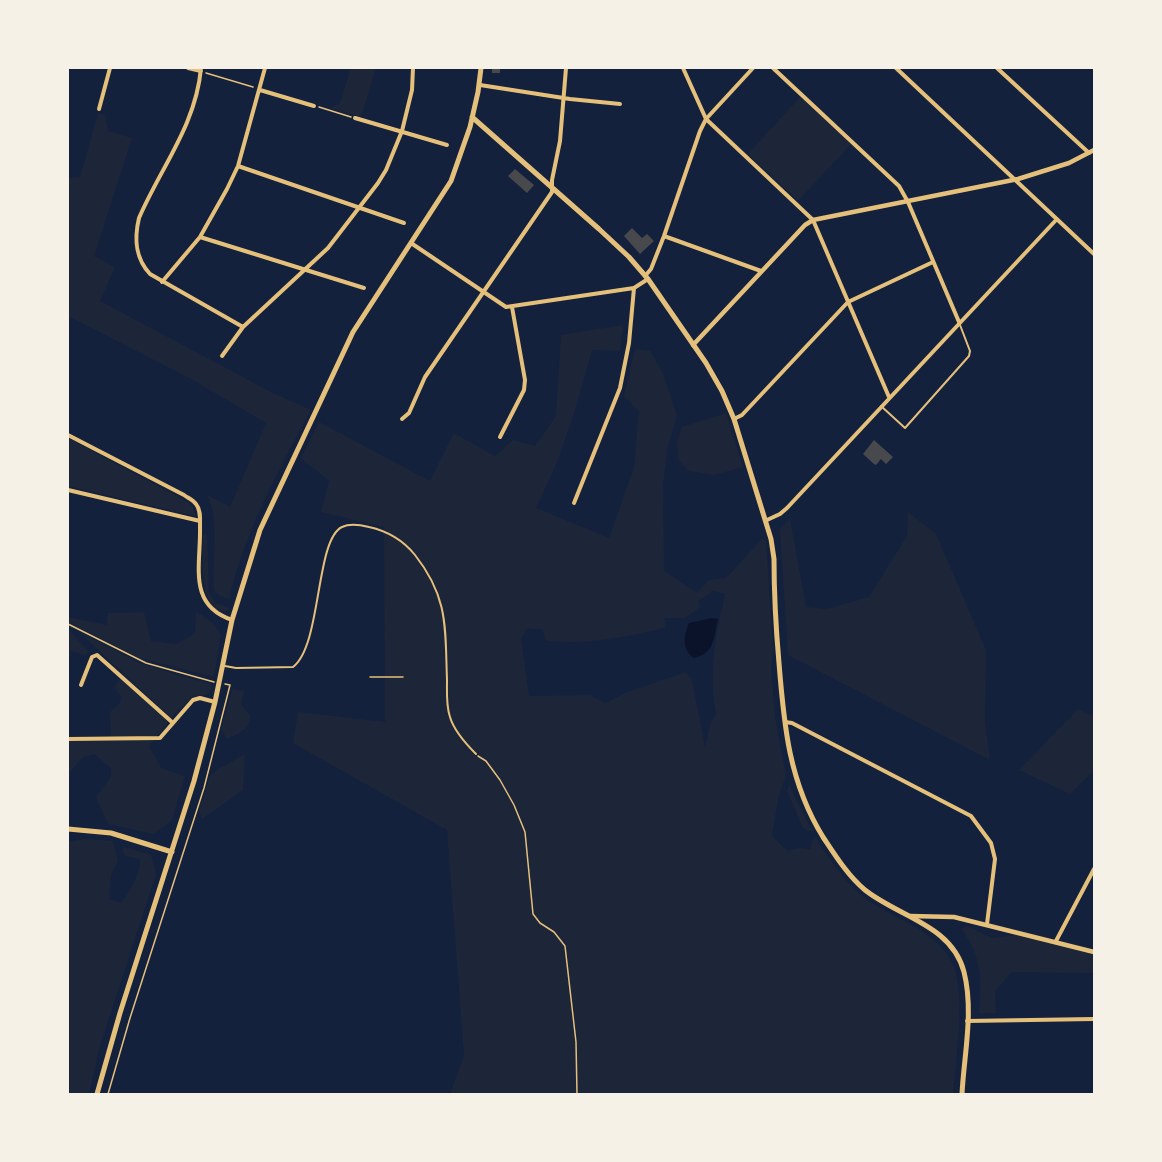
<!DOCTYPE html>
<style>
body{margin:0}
#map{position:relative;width:1162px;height:1162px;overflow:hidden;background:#14213d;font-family:Barlow,sans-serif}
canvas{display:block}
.frame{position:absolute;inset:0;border:69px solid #f6f1e7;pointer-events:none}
</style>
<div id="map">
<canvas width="1162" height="1162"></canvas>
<div class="frame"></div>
</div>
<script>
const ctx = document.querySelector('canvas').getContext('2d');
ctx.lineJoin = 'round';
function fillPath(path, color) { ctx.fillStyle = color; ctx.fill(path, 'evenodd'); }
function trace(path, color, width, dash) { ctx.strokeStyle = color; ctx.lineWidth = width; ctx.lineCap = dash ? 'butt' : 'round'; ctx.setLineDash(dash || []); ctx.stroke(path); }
fillPath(new Path2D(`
 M351 68H376L361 117 330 108 340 103Z
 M800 97 851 144 798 201 748 154Z
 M98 113 105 115 108 131 132 138 94 256 115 267 100 301 273 393 311 410C278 471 245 532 229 599L220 596 215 592C210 561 222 520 206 494L230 507 266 423 193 380 68 316V178L80 177Z
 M623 325 620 351 592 350 576 407 558 460 536 508 609 538 634 468 639 411 624 396 635 349 650 351 663 373 677 416 667 450 663 486 664 571 697 593 709 580 726 578 762 539 766 540 773 649 771 672 776 724 786 775 779 795 772 835 787 851 799 848 810 849 812 841 816 838C829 858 843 880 861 895 890 919 939 929 954 967 965 999 956 1060 953 1094H450L464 1055 447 830 293 743 298 712 385 722 384 527 321 512 329 481 301 458 319 422 430 481 454 433 495 456 513 440 535 446 556 416 561 335ZM713 591 725 594C716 637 708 669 716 714L711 722 705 747 692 680 686 672 625 693 605 703 590 695 529 696 521 638 527 628 543 630 545 640C576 647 635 636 666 627L664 618H685L700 607 698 601Z
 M726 413 743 467 714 475 689 471 679 461 677 444 682 427Z
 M68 438 188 502 193 507 195 516 68 486Z
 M908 512 936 534 986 650 985 722 990 760 788 655 780 529 790 519 806 607 827 609 869 597 907 536Z
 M207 534 209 593 216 603 230 608 226 611C196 610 204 555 203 535Z
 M196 611 214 624 221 635 214 677 139 658 68 622V617L107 625 108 613 144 612 151 641 176 644 195 634Z
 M68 629 89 652 85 655 70 651 68 653Z
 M79 632 140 663 174 674 212 684 210 692 205 695 193 696 171 718Z
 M121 678 169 721 157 736 111 737 110 712 120 703 121 696 114 687Z
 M232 689 244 691 241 705 250 715C250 730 239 733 227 739L221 729Z
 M1078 709 1094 716V771L1070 794 1019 770Z
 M154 740 149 746 161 768 185 776 172 820 154 834 108 824 96 797 111 777V768L94 754 82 758 68 774V741Z
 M245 754 243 790 202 819 199 810 210 776 220 768Z
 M789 785 812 831H807L802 826 787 791Z
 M86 839 113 841 118 860 111 874 109 899 121 903C131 890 140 875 140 859L125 856 122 850 124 847 151 855 156 874 99 1049 89 1094H68V842Z
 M967 926 992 938 1016 935 1094 954V973L1012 972 995 991 996 1013H979C982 982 982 954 961 929Z`), '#1d2539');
fillPath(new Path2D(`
 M712 618 718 619C714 636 715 654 694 658 681 649 684 635 689 623Z`), '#0b132b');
fillPath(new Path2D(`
 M492 68H500V73H492Z
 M515 169 534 185 527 193 508 176Z
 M632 228 642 238 647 234 654 241 640 254 624 236Z
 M874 440 893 457 886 464 881 459 876 465 874 464 863 454Z`), '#48494c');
trace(new Path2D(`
 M206 73 253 87
 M319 107 351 117
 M68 624 146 663 214 682
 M370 677H403
 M478 756 486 761 500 780 514 805 525 832 533 914 540 923 554 932 565 946 576 1042 577 1094
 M108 1094 130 1018 204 788 230 685 225 684`), '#e5c07b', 1.5);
trace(new Path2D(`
 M881 406 905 428 969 356 970 351 960 325
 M225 666 236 668 293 667C322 645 315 540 342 527 350 523 361 525 369 527 387 531 403 540 415 555 449 598 445 629 447 680 447 692 446 706 450 717 454 731 466 744 476 754`), '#e5c07b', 2);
trace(new Path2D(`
 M188 68 201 71
 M201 68C196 125 161 167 139 218 134 239 135 258 150 274L243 327
 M683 68 706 119 813 220 889 397
 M773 68 899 186 908 202 959 322
 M896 68 1094 254
 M997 68 1089 153
 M480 85 570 99 620 104
 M260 90 314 106
 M99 109 110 68
 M355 118 447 145
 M238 166 404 223
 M664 236 761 271
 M200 237 364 288
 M411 243 506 307 634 288 648 279
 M645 276 651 269 664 236 700 131 706 119 753 68
 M162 282 200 237 227 189 238 166 265 68
 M222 356 243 327 328 248 378 183 386 170 402 131 412 90 413 68
 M402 419 409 413 425 377 552 192V180L560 141 566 68
 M734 419 742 415 848 302 933 262
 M68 435 184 495C188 498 193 500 196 504 201 510 200 519 200 527 201 565 187 605 232 620
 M500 437 524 390 525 380 512 307
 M68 490 200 521
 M574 503 620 388 629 343 634 288
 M767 520 780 514 787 508 1057 219
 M81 685 92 657 97 655 173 723
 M785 722 792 723 971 816 991 843 995 859 987 924
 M68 739 160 738 193 700 200 698 215 702
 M1056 941 1094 869
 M967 1021 1094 1019`), '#e5c07b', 4);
trace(new Path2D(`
 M693 345 805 225 813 220 1018 179 1069 163 1094 150
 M910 916 954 917 1094 952`), '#e5c07b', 4.5);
trace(new Path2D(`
 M472 117 599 229 629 257 648 279 706 363 722 391 734 419 771 539 774 559C774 594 776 629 779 663 784 726 789 782 823 837 835 855 848 876 865 890 899 917 952 925 964 972 974 1011 964 1055 962 1094
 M68 829 111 833 172 852
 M97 1094 120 1013 194 781 215 702 232 620 260 530 353 332 451 181 470 127 478 92 481 68`), '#e5c07b', 5);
</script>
